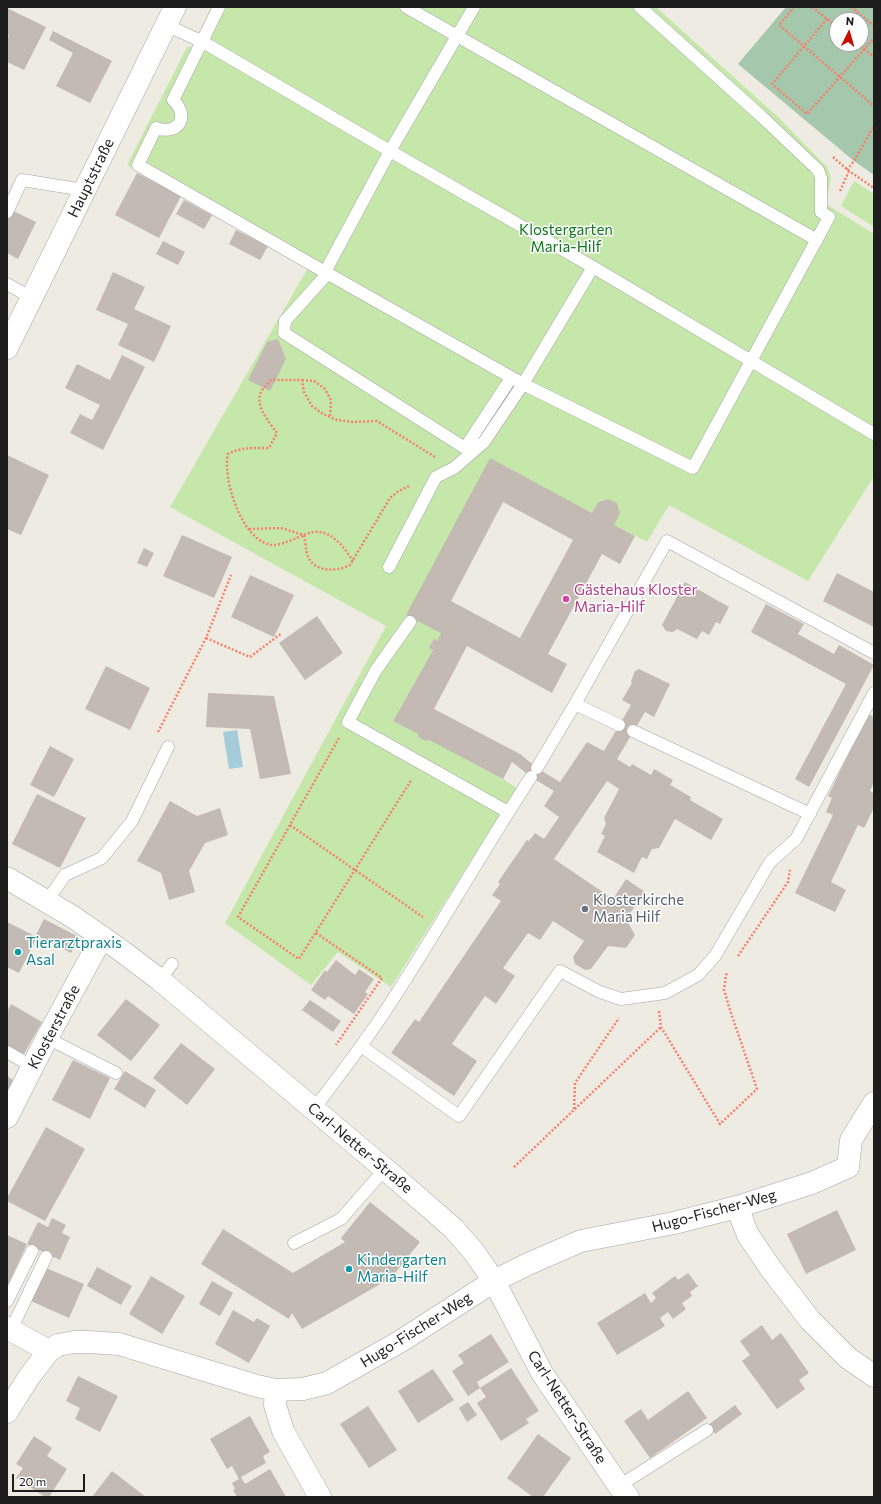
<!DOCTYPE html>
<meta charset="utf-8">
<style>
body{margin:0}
#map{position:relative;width:881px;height:1504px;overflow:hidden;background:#eeebe3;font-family:Commissioner,sans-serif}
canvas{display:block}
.frame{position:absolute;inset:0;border:8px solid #1d1d1d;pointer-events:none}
.north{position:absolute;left:829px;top:12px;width:40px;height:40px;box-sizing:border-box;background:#fff;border:1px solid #a5a5a5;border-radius:50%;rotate:5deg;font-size:11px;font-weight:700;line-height:16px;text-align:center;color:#1d1d1d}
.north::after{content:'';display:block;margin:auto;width:14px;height:18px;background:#c60d04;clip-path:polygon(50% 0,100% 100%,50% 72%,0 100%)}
.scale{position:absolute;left:12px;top:1474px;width:73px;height:18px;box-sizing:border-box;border:2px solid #1d1d1d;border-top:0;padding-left:5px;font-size:12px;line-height:14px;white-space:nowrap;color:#1d1d1d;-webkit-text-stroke:3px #fff;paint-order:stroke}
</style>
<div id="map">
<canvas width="881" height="1504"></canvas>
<div class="frame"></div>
<div class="north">N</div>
<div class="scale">20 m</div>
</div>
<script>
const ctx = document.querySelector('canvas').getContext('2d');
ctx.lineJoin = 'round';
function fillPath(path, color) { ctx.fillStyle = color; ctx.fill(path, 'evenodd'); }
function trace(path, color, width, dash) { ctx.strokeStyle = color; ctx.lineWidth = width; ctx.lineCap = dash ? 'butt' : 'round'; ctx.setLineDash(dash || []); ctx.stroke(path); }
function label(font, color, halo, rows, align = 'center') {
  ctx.font = font + ' Commissioner,sans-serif'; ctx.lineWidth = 3; ctx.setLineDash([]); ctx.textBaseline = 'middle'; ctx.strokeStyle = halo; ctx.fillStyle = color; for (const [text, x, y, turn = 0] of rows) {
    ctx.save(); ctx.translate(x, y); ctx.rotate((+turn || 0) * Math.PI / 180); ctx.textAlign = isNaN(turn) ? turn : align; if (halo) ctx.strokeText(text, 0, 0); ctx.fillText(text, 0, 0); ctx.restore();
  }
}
fillPath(new Path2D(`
 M211 7H656L778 117 827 167 831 178 826 204 874 234V476L808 581 669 505 647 542 614 525 608 499 599 501 592 513 490 459 441 633 437 641 433 639 429 648 433 650 393 721 418 734V737L426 741 429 740 503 779 517 788 391 987 338 952 311 985 225 923 386 626 170 507 309 266 127 165 187 47 193 46Z
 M854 181 874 194V227L841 206Z`), '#c5e8aa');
fillPath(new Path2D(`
 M786 7H874V175L854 161 738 64ZM837 20H861V44H837Z`), '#a5c7ab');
fillPath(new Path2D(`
 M237 730 243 767 229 769 223 732Z`), '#a4ccdb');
fillPath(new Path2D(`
 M7 8 46 27 24 70 7 62V40L9 35 7 34Z
 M53 31 112 61 90 103 56 86 73 53 49 40Z
 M137 173 181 196 159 238 115 215Z
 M184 200 212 215 204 229 176 214Z
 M7 208 36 222 18 259 7 253Z
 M236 230 268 246 260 260 229 244Z
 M163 241 185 252 178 265 156 254Z
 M113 272 145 287 134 309 171 326 154 362 118 345 128 324 96 310Z
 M278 339 286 359 270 391 248 380 267 342Z
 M122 355 145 367 103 450 70 433 80 414 92 420 100 405 65 388 77 364 110 380Z
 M7 455 49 475 21 535 7 529Z
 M490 458 592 513 598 502 608 499 617 503 620 513 614 525 635 536 620 564 602 554 548 654 567 664 552 693 467 646 434 709 520 754 537 768 560 782 587 742 604 751 631 705 622 700 632 683 631 681 635 671 639 669 670 684 654 717 645 712 617 759 630 767 632 764 651 775 654 769 673 780 670 785 691 797 690 800 723 819 711 840 675 819 659 848 652 849 647 859 642 857 634 873 597 852 605 836 601 834 606 824 604 818 619 789 607 781 554 859 613 899 626 879 645 892 626 919 635 935 626 948 608 946 591 969 585 970 575 964 573 957 584 941 553 921 540 940 528 933 503 968 515 976 496 1004 485 996 452 1044 477 1061 454 1096 391 1053 415 1019 419 1022 501 901 492 895 500 884 498 882 527 840 529 841 535 833 544 839 559 817 544 806 554 791 531 777 512 762 503 779 429 740 426 741 418 737V734L393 721 433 650 429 648 434 638 437 641 441 633 406 615ZM503 502 573 540 520 638 451 601Z
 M182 535 232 557 214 598 163 576Z
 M144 548 154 553 147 567 137 563Z
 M837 573 874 592V627L823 601Z
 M250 575 294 595 274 637 231 617Z
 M685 582 729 607 720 624 716 622 709 635 702 631 697 639 677 629 675 631 672 632 666 631 662 625Z
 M766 604 804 624 798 634 834 654 839 645 874 665 809 787 795 779 846 684 751 632Z
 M317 616 343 653 305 680 279 643Z
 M106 666 150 688 130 730 85 709Z
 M208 693 274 696 291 774 260 779 250 729 206 727Z
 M868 714 874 717V782L870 791 874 793V808L864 828 858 825 831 882 846 890 835 912 795 893 833 815 826 812 832 798 828 796Z
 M50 746 74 759 54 797 30 785Z
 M37 794 86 818 60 868 12 844Z
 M170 801 197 816 220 808 228 835 205 843 189 871 195 892 169 900 161 873 137 861Z
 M44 919 79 937 71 953 36 935Z
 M7 922 37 937 19 973 7 967Z
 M336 960 355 975 359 969 374 979 365 992 368 994 354 1014 328 996 325 1000 311 990 325 970 327 972Z
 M126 999 160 1025 131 1061 97 1035Z
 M310 1000 341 1021 333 1032 302 1010Z
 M11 1004 42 1022 24 1054 7 1045V1012Z
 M181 1043 215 1069 187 1105 153 1078Z
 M73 1060 110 1078 90 1119 52 1100Z
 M125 1071 156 1090 145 1108 114 1089Z
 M7 1076 13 1080 7 1091Z
 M46 1127 85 1149 45 1221 7 1201V1198Z
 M370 1202 420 1242 391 1278 302 1329 292 1313 289 1319 201 1264 223 1229 293 1273 345 1242 341 1238Z
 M837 1210 856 1250 806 1274 787 1234Z
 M52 1218 66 1225 62 1233 70 1237 60 1260 27 1244 38 1222 48 1227Z
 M7 1235 27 1244 7 1287Z
 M97 1267 132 1286 121 1305 87 1286Z
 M46 1268 84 1284 69 1318 31 1301Z
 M688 1273 698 1286 690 1292 692 1296 682 1303 686 1309 673 1319 668 1312 660 1318 665 1326 617 1355 597 1323 645 1293 651 1303 656 1298 652 1293 675 1276 678 1280Z
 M151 1276 185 1296 162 1334 129 1314Z
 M212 1281 233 1293 220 1316 199 1304Z
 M233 1310 254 1322 257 1318 270 1326 249 1363 215 1344Z
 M762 1325 772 1340 781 1333 809 1373 799 1380 805 1389 777 1409 742 1361 750 1355 740 1341Z
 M491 1334 509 1362 477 1382 480 1388 468 1396 452 1371 464 1363 458 1355Z
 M511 1368 539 1411 526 1419 529 1423 501 1441 477 1403 486 1397 480 1388Z
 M433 1369 454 1400 418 1423 398 1391Z
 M78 1376 118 1396 100 1432 75 1419 80 1408 66 1401Z
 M688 1391 707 1418 650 1458 624 1421 641 1409 648 1420Z
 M468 1402 477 1415 467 1422 459 1408Z
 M735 1405 742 1414 715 1434 708 1425Z
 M368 1406 397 1450 369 1468 340 1424Z
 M250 1416 270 1452 263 1456 266 1463 241 1477 245 1484 270 1469 286 1497H237L233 1490 235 1489 232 1483 239 1479 232 1466 227 1469 210 1439Z
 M538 1434 571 1458 543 1497H533L507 1478Z
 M34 1436 52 1448 47 1456 67 1469 49 1497H45L16 1478 23 1468 16 1464Z
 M112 1471 146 1497H92Z`), '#c3bab3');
const service = new Path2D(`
 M219 7 173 100C190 116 179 136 156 128L138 165 325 272 390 151 474 7
 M406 7 817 240
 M166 25 203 42 390 151 593 267 874 434
 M7 212 22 180 84 190
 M593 267 523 384 693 468 829 217 821 212V178L818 170 761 116 640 7
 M325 272 523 384 484 442 454 468 436 477 389 567
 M328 273 285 321 284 333 465 448 511 378
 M7 284 32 298
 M410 622 376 670 348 722 508 812
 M575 704 619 725
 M633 731 810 814
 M537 768 575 704 667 541 874 653
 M47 901 65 875 102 858 132 821 168 747
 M160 980 172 964
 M47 1038 116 1073
 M361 1046 459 1116 560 971 600 992 621 999 665 993 698 975 715 956 770 862 796 839 874 693
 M7 1052 33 1067
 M314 1109C338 1077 362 1046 384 1013 435 936 480 855 531 777
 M294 1243 341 1219 385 1169
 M7 1301 32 1251
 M11 1330 46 1257
 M619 1486 707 1430`);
const minor = new Path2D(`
 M7 878 73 917 119 949 160 980 385 1169 453 1228 474 1252 494 1281 542 1373 619 1486 628 1497
 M7 1117 47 1038 102 937
 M737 1207 748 1235 771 1269 810 1320 848 1358 874 1376
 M7 1328 49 1351
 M276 1390 275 1405 283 1431 320 1497
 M7 1412 29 1377 49 1351 58 1345 74 1342H88L119 1344 257 1386 276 1390 303 1389 327 1383 401 1341 494 1281 528 1264 581 1241 674 1223 737 1207 812 1183 848 1167 851 1140 874 1103`);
const tertiary = new Path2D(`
 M7 348 175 7`);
trace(service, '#a4a4a4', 13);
trace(minor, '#a4a4a4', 23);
trace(tertiary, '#a4a4a4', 23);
trace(new Path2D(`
 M794 7 779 25 874 106
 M812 7 837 27
 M851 7 874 26
 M855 11 858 7
 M827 19 772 84 807 114 874 38
 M858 44 874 57
 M833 157 849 171 874 188
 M847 170 854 161 874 126
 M840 191 849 171
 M302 380 314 381 325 389 331 400 330 417
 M409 486 397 492 390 498 350 565C336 572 313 573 307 554 306 548 305 541 304 535 296 538 284 544 275 545 243 546 222 479 228 454 241 447 254 448 269 448L277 433C269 422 253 404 262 390 265 387 268 384 271 380H302L304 392 312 406 323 414 337 420 353 422 377 421 435 457
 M249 529 281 528 304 535C327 524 342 544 353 561
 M206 638 250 657 282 633
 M158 732 206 638 231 575
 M339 738 238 917 299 959 412 779
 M290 825 423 917
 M316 933 382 978 336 1045
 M738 956 788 882 790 870
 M659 1011 661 1027 720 1124 757 1089 730 1010 724 990 726 975 728 972
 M574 1109 575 1083 619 1018
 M514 1167 661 1027`), '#f7806c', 2.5, [2, 2]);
trace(service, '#fff', 12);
trace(minor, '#fff', 22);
trace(tertiary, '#fff', 22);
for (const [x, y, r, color] of [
 [566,599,4,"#d1479c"],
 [585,909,4,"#6b7280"],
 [18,952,4,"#0f9aa8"],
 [349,1269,4,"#0f9aa8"]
]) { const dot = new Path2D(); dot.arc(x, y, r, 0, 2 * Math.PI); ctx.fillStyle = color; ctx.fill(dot); trace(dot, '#fff', 1.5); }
label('15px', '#1d1d1d', '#fff', [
 ["Hauptstraße",91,178,-64],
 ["Klosterstraße",54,1027,-62],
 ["Carl-Netter-Straße",360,1148,40],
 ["Hugo-Fischer-Weg",714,1211,-15],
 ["Hugo-Fischer-Weg",416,1330,-32],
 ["Carl-Netter-Straße",567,1407,57]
]);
label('15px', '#0d791b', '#fff', [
 ["Klostergarten",566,230],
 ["Maria-Hilf",566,247]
]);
label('15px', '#b23c85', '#fff', [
 ["Gästehaus Kloster",574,590],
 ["Maria-Hilf",574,607]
], 'left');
label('15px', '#5b616d', '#fff', [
 ["Klosterkirche",593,900],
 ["Maria Hilf",593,917]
], 'left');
label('15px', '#0d838f', '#fff', [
 ["Tierarztpraxis",26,943],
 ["Asal",26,960],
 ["Kindergarten",357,1260],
 ["Maria-Hilf",357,1277]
], 'left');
</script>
